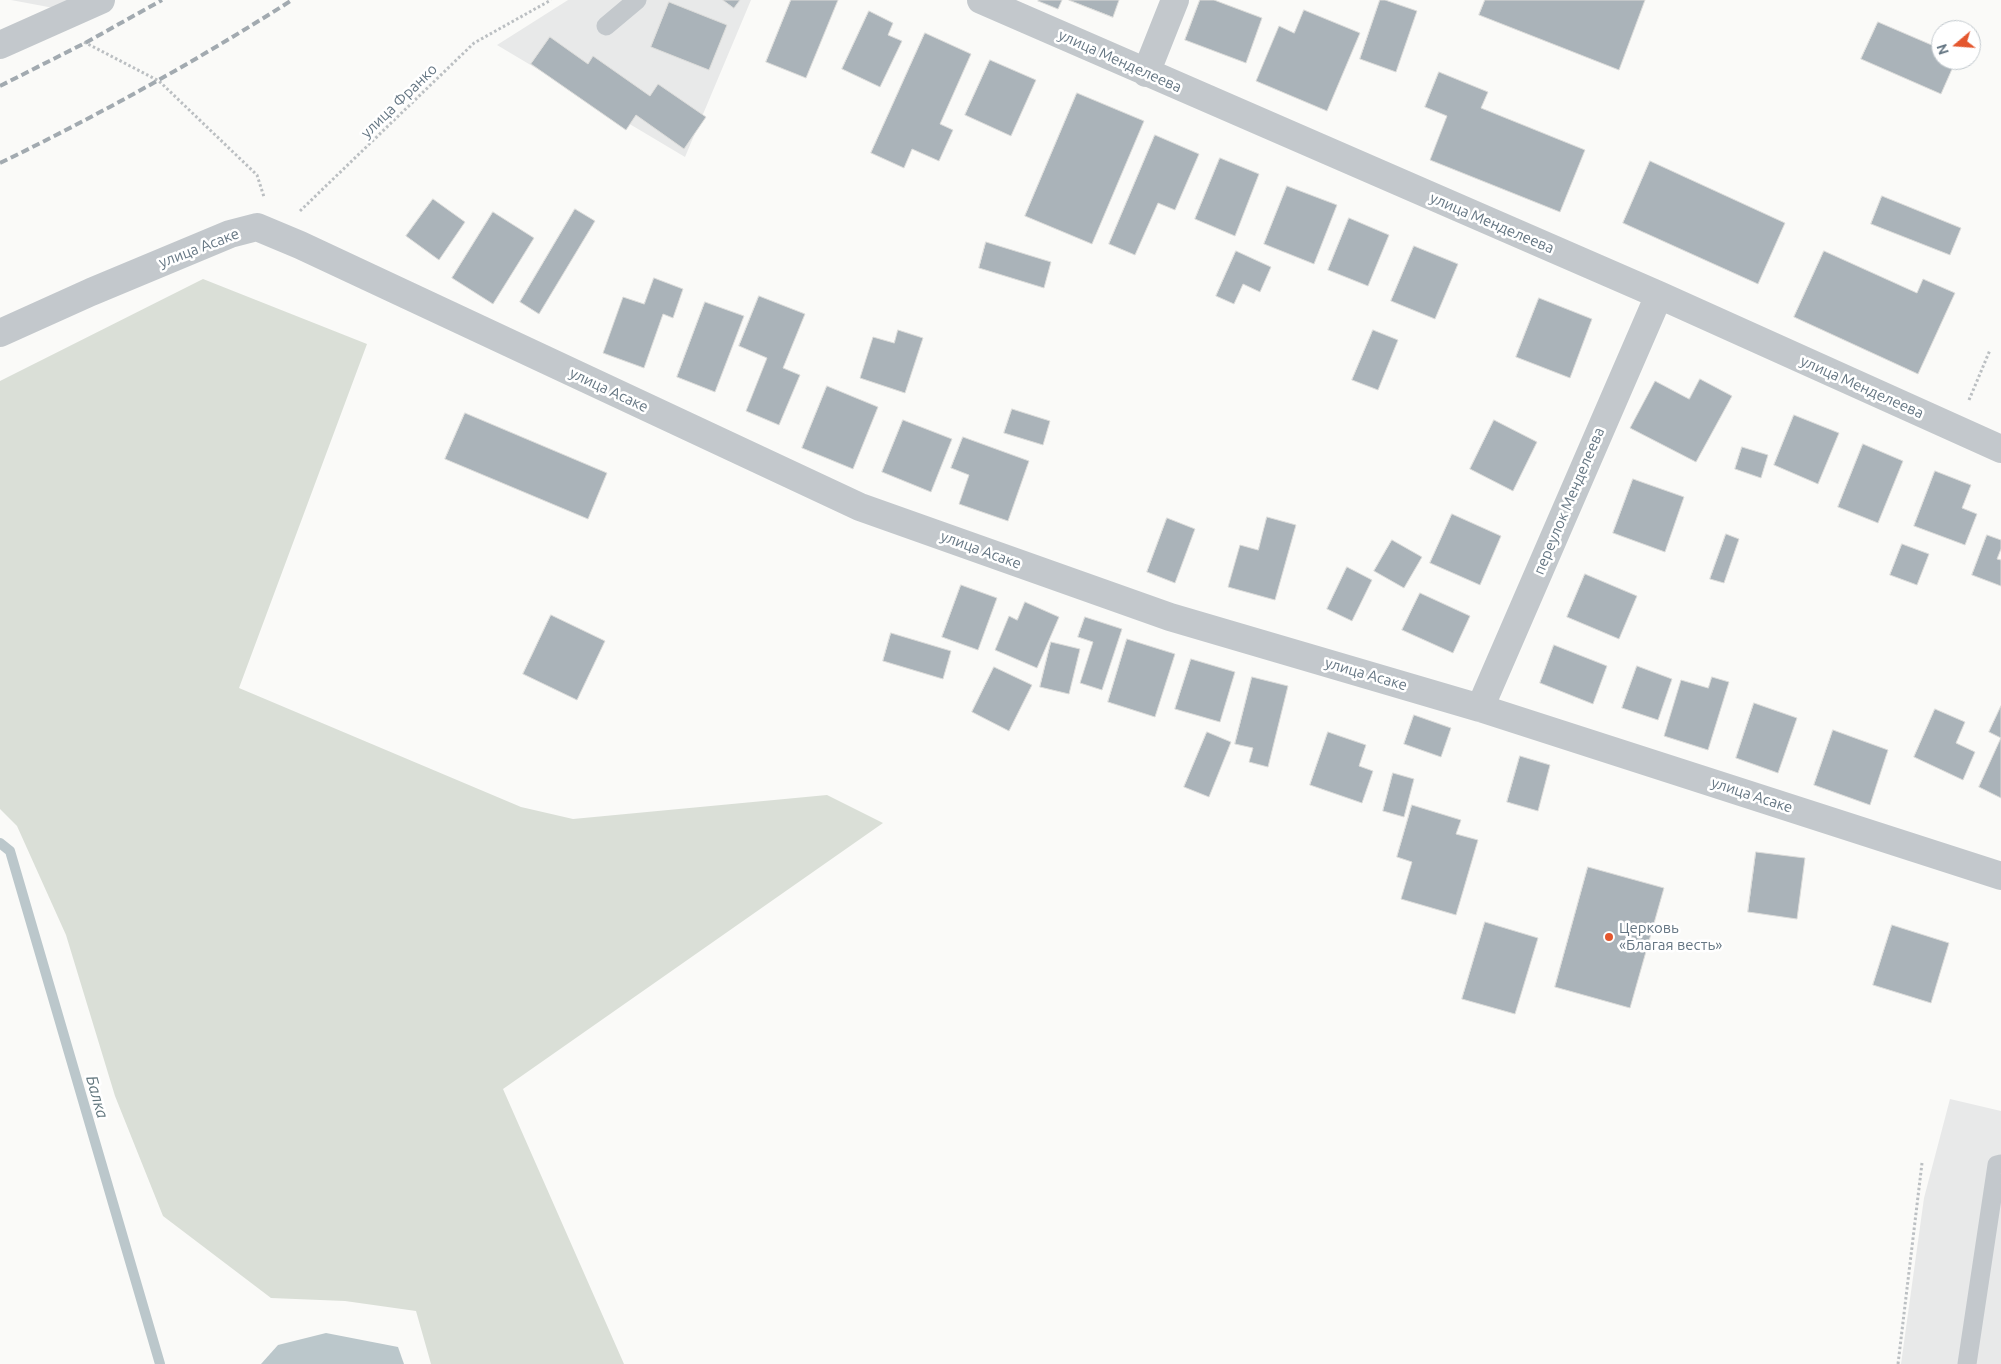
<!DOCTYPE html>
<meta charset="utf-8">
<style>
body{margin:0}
#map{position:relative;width:2001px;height:1364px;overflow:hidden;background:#fafaf8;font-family:Ubuntu,sans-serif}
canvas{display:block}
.north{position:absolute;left:1931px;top:20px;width:50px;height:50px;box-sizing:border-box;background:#fff;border:1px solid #c1c8cd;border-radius:50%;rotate:252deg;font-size:14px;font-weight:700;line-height:20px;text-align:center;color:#657683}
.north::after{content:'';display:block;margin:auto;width:18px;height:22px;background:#e4572e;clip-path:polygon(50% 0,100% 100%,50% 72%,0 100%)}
</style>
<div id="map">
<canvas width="2001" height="1364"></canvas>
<div class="north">N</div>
</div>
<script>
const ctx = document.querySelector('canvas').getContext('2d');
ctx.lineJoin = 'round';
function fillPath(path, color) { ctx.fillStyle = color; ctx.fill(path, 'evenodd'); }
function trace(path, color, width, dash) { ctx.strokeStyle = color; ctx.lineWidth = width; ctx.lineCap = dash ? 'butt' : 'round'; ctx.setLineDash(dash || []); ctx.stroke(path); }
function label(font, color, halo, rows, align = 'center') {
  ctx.font = font + ' Ubuntu,sans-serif'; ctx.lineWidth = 5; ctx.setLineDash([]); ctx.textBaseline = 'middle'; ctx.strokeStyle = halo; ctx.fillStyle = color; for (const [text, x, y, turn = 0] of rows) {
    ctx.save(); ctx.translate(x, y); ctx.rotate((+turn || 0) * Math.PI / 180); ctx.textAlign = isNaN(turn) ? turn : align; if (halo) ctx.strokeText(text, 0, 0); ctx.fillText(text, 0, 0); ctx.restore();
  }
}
fillPath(new Path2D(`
 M11 0H101L75 12Z
 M568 0H751L685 157 497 45Z
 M1950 1099 2001 1111V1364H1901L1924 1198Z`), '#e8e9e9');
fillPath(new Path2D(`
 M203 279 367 344 239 688 521 807 573 819 827 795 883 823 503 1089 624 1364H431L416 1311 345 1301 271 1298 163 1216 115 1096 66 935 17 826 0 809V381Z`), '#dadfd7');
fillPath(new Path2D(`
 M326 1333 398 1347 404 1364H261L278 1345Z`), '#bbc7cb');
trace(new Path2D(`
 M0 843 10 851 160 1364`), '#bbc7cb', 10);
const building = new Path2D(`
 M723 0H740L734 8Z
 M791 0H838L806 78 766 62Z
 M1039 0H1062L1058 9 1038 1Z
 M1069 0H1119L1113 17Z
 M1200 0H1214L1262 18 1246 63 1185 40Z
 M1380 0H1385L1417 11 1396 72 1360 59Z
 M1485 0H1645L1619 70 1479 15Z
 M669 2 727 25 709 70 651 47Z
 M1304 10 1360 33 1327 111 1256 81 1279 26 1294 33Z
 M869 11 893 23 888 35 902 41 880 87 842 69Z
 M1878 22 1941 49V60H1956L1941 94 1861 59Z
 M925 33 971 54 940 124 953 130 939 161 912 149 904 168 871 153Z
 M550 37 588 64 593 56 650 96 658 84 706 117 684 149 636 115 626 130 531 64Z
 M990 60 1036 80 1011 136 965 115Z
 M1439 72 1488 92 1481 108 1585 150 1560 212 1430 160 1447 116 1425 107Z
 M1077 93 1144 121 1092 244 1025 216Z
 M1155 135 1199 154 1175 210 1158 203 1135 255 1109 244Z
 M1220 158 1259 174 1235 236 1195 219Z
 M1650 161 1785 223 1758 284 1623 223Z
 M1287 186 1337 205 1314 264 1264 244Z
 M1882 196 1961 228 1950 255 1871 224Z
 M433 199 465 222 439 260 406 236Z
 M575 209 595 221 539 314 520 302Z
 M493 212 534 238 493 304 452 278Z
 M1349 218 1389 235 1368 286 1328 270Z
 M986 242 1051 262 1044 288 979 268Z
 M1414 246 1458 264 1435 319 1391 301Z
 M1236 251 1271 267 1260 292 1243 284 1234 304 1216 296Z
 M1824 251 1917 293 1923 279 1955 293 1918 374 1794 317Z
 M654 278 683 289 673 318 663 314 644 368 603 353 623 297 644 304Z
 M759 296 805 314 783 368 800 375 779 425 746 411 767 358 739 346Z
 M1539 298 1592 319 1570 378 1516 357Z
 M705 302 744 316 715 392 677 377Z
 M898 330 923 338 905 393 860 378 873 337 894 343Z
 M1373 330 1398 340 1378 390 1352 380Z
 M1700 379 1732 396 1696 462 1630 428 1655 381 1689 399Z
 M827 386 878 407 853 469 802 448Z
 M1012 409 1050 421 1043 445 1004 433Z
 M465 413 607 473 588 519 445 459Z
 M1794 415 1839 433 1818 484 1774 465Z
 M903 420 952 439 931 492 882 472Z
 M1494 420 1537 442 1513 491 1470 469Z
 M963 437 1029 461 1008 521 959 504 969 475 951 468Z
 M1863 444 1903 461 1878 523 1838 507Z
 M1742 447 1768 455 1761 478 1735 469Z
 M1935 471 1971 485 1962 508 1977 514 1965 545 1914 526Z
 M1633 479 1684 497 1665 552 1613 533Z
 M1452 514 1501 536 1480 585 1430 563Z
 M1267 517 1296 525 1275 600 1228 587 1240 545 1258 550Z
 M1167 518 1195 529 1175 583 1147 572Z
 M1726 534 1739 539 1724 583 1710 579Z
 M1987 535 2001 540V549L1997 559 2001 560V586L1972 575Z
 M1392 540 1422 557 1404 588 1374 571Z
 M1902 544 1929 554 1917 585 1890 575Z
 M1347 567 1372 580 1352 621 1327 609Z
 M1585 574 1637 596 1619 639 1567 617Z
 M961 585 997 598 978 650 942 637Z
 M1420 593 1470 616 1453 653 1402 630Z
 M1025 602 1059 617 1037 668 995 650 1009 616 1017 620Z
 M551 615 605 641 577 700 523 674Z
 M1085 617 1122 629 1102 690 1080 683 1093 642 1078 637Z
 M891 633 951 651 943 679 883 661Z
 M1127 639 1175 654 1155 717 1108 702Z
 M1051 642 1080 649 1069 694 1040 687Z
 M1554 645 1607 666 1593 704 1540 683Z
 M1191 659 1235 672 1220 722 1175 709Z
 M1637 666 1672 679 1658 720 1622 708Z
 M994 667 1032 685 1009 731 972 712Z
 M1252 677 1288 686 1268 767 1249 762 1253 748 1235 744Z
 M1712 677 1729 682 1708 750 1664 736 1681 680 1708 688Z
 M1754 703 1797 718 1778 773 1736 758Z
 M2001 706V738L1989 732Z
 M1935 709 1965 722 1956 743 1975 752 1963 780 1914 757Z
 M1414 715 1451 728 1441 757 1404 744Z
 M1833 730 1888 750 1870 805 1814 785Z
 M1207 732 1231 742 1209 797 1184 787Z
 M1328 732 1366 745 1359 766 1373 771 1362 803 1310 785Z
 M2001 738V798L1979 787Z
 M1520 756 1550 765 1538 811 1507 802Z
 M1393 773 1414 779 1404 817 1383 811Z
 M1412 805 1461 820 1456 834 1478 840 1456 915 1401 899 1412 862 1397 857Z
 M1756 852 1805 858 1797 919 1748 912Z
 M1588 867 1664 888 1630 1008 1555 987Z
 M1485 922 1538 938 1515 1014 1462 999Z
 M1892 925 1949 943 1931 1003 1873 985Z`);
fillPath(building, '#aab3b9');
trace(building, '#dcdcda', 1);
trace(new Path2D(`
 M84 42 159 81 257 175 264 197
 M300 211 474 43 551 0
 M1969 400 1990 350
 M1898 1364 1922 1163`), '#bbbfc2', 3, [2.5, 2.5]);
trace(new Path2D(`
 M606 26 637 0
 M1967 1364 1997 1165 2001 1164`), '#c3c8cc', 19);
trace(new Path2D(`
 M981 0 1659 295 2001 449
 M0 45 101 0
 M1146 73 1175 0
 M0 333 91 292 230 234 257 227 300 245 860 507 1170 617 1480 708 2001 876
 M1480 708 1659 295`), '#c3c8cc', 28);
trace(new Path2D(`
 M0 86 85 43 162 0
 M0 163C101 114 198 60 292 0`), '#a2aab0', 4, [8, 4]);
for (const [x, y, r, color] of [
 [1609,937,5,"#e4572e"]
]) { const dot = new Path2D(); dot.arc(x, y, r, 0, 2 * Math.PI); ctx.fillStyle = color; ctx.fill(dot); trace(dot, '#fff', 2); }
label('15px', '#657683', '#fff', [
 ["улица Менделеева",1120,61,24],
 ["улица Франко",399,101,-44],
 ["улица Менделеева",1492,223,23],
 ["улица Асаке",199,248,-21],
 ["улица Менделеева",1862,387,24],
 ["улица Асаке",609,390,25],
 ["переулок Менделеева",1569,501,-67],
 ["улица Асаке",981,550,20],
 ["улица Асаке",1366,674,16],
 ["улица Асаке",1752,795,18]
]);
label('15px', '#657683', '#fff', [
 ["Церковь",1619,928],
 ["«Благая весть»",1619,945]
], 'left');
label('italic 16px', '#60757c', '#fff', [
 ["Балка",97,1097,74]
]);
</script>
